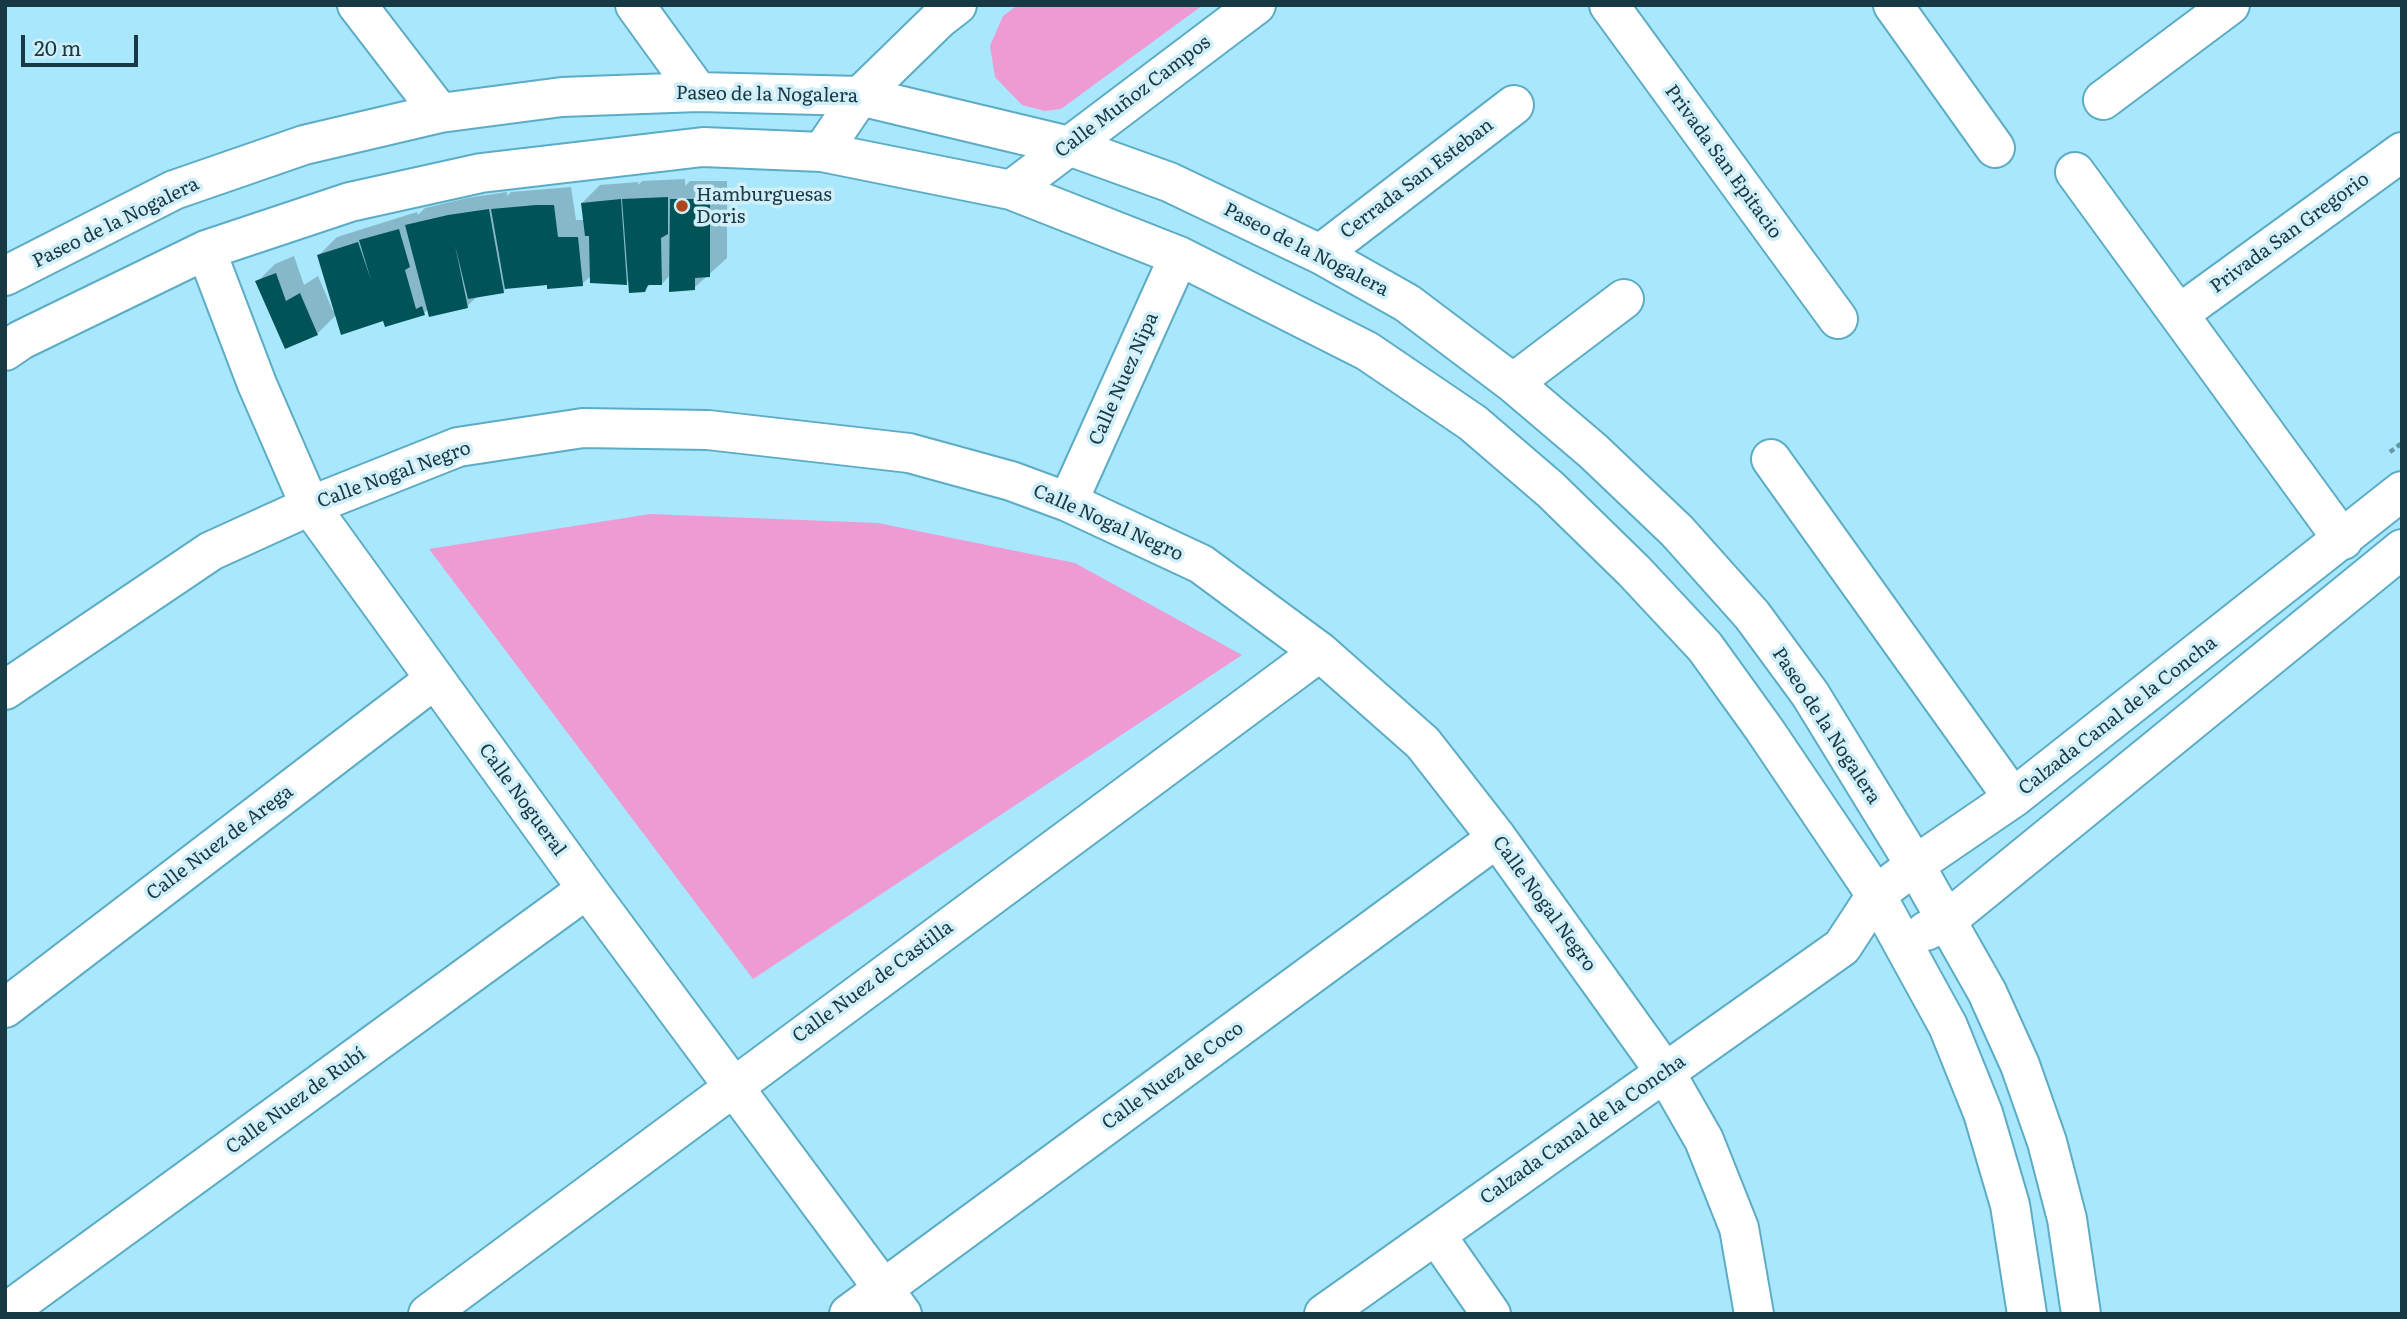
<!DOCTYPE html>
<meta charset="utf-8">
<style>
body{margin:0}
#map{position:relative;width:2407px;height:1319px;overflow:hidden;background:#a8e7fc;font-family:Literata,serif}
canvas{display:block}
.frame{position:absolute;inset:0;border:7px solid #173943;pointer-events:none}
.scale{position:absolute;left:21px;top:35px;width:117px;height:32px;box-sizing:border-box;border:4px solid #173943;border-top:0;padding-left:9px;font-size:21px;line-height:24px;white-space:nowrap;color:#173943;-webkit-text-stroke:5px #d0eff9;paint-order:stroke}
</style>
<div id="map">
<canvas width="2407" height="1319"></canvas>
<div class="frame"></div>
<div class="scale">20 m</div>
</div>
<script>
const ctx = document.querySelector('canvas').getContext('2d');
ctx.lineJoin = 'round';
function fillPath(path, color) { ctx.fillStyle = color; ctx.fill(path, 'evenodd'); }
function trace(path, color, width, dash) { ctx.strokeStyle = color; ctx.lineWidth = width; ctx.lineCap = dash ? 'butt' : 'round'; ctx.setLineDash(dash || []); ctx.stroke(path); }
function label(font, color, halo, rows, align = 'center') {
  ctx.font = font + ' Literata,serif'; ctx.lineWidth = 7; ctx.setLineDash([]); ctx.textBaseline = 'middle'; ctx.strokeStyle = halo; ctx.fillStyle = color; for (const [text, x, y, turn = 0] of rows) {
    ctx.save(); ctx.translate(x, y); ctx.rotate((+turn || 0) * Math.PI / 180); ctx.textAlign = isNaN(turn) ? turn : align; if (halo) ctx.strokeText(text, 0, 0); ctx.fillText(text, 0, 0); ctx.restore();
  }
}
fillPath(new Path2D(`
 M1018 5H1203L1061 109 1045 111 1022 105 995 77 990 46 1003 16Z
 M650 514 878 523 1075 563 1242 655 753 979 429 549Z`), '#ef9bd3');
fillPath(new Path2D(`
 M685 179V186L690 181H727V258L694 288 671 274 662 284 652 283 644 290 630 279 626 283 592 275 582 284 548 283 507 287 503 292 478 296 467 306 428 309 424 313 384 318 337 314 317 334 257 282 275 264 294 256 304 285 318 276 333 311 336 310 319 255 337 237 417 212 418 215 425 208 467 198 507 192V196L511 192 571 187 576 220H584L582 203 600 185 638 182V185L642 181Z`), '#0003');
fillPath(new Path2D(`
 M668 197V234L661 238 662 285H648L645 292 629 293 622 199Z
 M621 199 627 285 590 283 589 236H585L581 203Z
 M670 199H710V277L695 278V290L669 292Z
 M536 205H554L558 237H578L583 286 547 289V285L505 289 491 209Z
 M489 209 504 293 468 299 455 245 468 308 429 317 405 225 448 215Z
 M399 229 410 267 405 270 416 309 422 306 425 315 385 327 383 321 341 335 317 255 358 242 371 280 359 240Z
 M276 273 286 301 300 293 318 335 285 349 255 281Z`), '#005458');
const minor = new Path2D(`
 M357 5 440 113
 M635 5 698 92
 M1609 5 1838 319
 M1893 5 1995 148
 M2103 100 2230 5
 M822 152 860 96 939 19 957 5
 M2075 172 2343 540
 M1011 190 1256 5
 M206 250 257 384 310 506 587 889 902 1314
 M1320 254 1514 105
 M5 276 174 190 304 145 440 113 562 97 698 92 860 96 1069 146 1169 182 1320 254 1407 303 1513 383 1593 451 1677 531 1752 615 1810 694 1915 865 1987 992 2020 1065 2047 1142 2067 1219 2081 1314
 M2179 314 2402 152
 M5 351 21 340 206 250 350 202 481 173 703 147 822 152 1011 190 1179 256 1367 351 1473 423 1551 490 1634 571 1705 647 1764 729 1876 895 1948 1026 1983 1113 2010 1205 2027 1314
 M1513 383 1624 299
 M1771 459 2013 798
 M1068 502 1179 256
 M5 690 211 551 310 506 458 447 583 428 708 430 909 453 1011 481 1068 502 1201 564 1320 652 1423 743 1497 838 1665 1072 1704 1140 1739 1228 1754 1314
 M1926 931 1946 921 2402 549
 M5 1008 435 679
 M1436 1235 1491 1314
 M5 1313 587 889
 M428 1314 1320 652
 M849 1314 1497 838
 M1324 1314 1842 947 1876 895 1915 865 2013 798 2402 491`);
trace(minor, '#5cacc5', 42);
trace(new Path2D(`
 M2390 452 2402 443`), '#6697a7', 4.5, [5, 3.5]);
trace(minor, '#fff', 38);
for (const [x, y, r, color] of [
 [682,206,7,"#ad471e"]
]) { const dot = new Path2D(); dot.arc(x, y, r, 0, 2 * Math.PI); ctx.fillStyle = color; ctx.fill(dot); trace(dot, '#d0eff9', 2.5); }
label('19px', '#173943', '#d0eff9', [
 ["Paseo de la Nogalera",767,95,1],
 ["Calle Muñoz Campos",1133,97,-37],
 ["Privada San Epitacio",1723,162,54],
 ["Cerrada San Esteban",1417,179,-37],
 ["Paseo de la Nogalera",116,223,-26],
 ["Privada San Gregorio",2290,233,-36],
 ["Paseo de la Nogalera",1306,250,27],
 ["Calle Nuez Nipa",1124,379,-66],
 ["Calle Nogal Negro",394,475,-20],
 ["Calle Nogal Negro",1108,523,24],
 ["Calzada Canal de la Concha",2118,716,-38],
 ["Paseo de la Nogalera",1826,726,57],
 ["Calle Nogueral",522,800,54],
 ["Calle Nuez de Arega",220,843,-37],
 ["Calle Nogal Negro",1544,904,54],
 ["Calle Nuez de Castilla",873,982,-36],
 ["Calle Nuez de Coco",1173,1076,-36],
 ["Calle Nuez de Rubí",296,1101,-36],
 ["Calzada Canal de la Concha",1583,1130,-35]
]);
label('19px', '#173943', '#d0eff9', [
 ["Hamburguesas",696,195],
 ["Doris",696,217]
], 'left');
</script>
